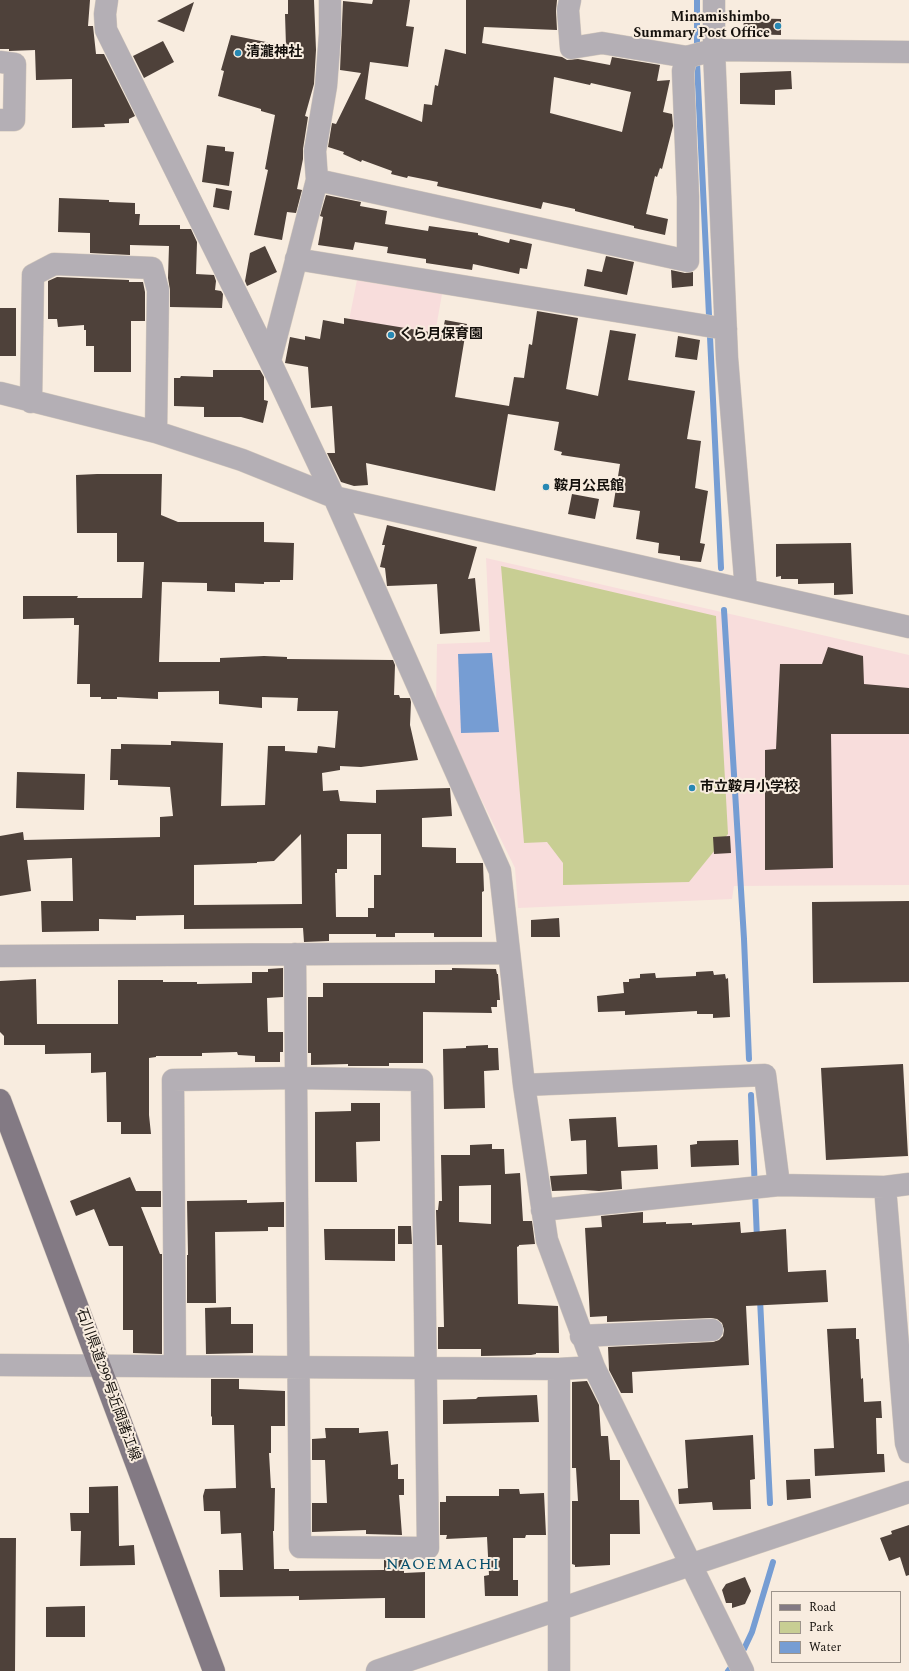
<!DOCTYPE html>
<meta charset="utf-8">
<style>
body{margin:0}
#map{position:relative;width:909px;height:1671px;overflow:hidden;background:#f8ecdf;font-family:Spectral,serif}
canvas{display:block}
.legend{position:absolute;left:771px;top:1591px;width:130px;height:72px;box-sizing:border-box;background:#f8ecdf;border:1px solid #9d948b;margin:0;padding:5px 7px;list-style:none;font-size:12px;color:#14100c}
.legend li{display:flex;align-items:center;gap:8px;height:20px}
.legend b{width:20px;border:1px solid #9d948b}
</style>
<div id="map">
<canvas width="909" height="1671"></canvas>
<ul class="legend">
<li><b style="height:5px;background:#837a84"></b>Road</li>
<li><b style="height:11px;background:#c8ce93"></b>Park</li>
<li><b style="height:11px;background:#769dd3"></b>Water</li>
</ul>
</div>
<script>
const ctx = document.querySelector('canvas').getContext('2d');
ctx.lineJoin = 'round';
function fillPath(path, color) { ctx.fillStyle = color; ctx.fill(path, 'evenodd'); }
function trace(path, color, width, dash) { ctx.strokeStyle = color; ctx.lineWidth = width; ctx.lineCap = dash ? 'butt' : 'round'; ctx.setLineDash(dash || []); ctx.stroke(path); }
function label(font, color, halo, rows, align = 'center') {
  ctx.font = font + ' Spectral,"Noto Sans JP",serif'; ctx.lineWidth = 4; ctx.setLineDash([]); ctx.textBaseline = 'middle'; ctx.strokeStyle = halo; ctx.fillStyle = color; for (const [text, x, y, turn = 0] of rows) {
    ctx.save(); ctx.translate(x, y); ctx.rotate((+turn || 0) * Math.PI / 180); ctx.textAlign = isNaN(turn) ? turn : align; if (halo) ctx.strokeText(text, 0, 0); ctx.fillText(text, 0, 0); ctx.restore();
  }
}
fillPath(new Path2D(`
 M357 280 442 294 425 391 338 376Z
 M486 558 909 655V885L734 886 732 899 518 908 515 868 436 707 437 644 490 642Z`), '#f8dddc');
fillPath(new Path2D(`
 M501 566 716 616 728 834 689 882 563 885V863L547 842 524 843Z`), '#c8ce93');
fillPath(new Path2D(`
 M492 653 499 732 461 733 458 654Z`), '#769dd3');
trace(new Path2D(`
 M697 0V63L721 568
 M724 610 744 939 749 1059
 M751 1095 757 1239
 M760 1299 770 1503
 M744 1649 752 1632 773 1562
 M728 1671 732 1666`), '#769dd3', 6);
fillPath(new Path2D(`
 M0 0H90L88 26H93L96 54H104L135 116 129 119V123L104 124 105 127 72 128V79L36 80 35 50 9 51V49H0Z
 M288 0H314L316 50 314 84 305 116 308 117 303 149V159L297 189 302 190 296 213 287 212 282 240 254 235 268 170 265 169 275 115 261 111V109L218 96 224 71 221 70 231 35 286 46 285 14H288Z
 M373 0H410L406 26 414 27 408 67 370 62 365 99 422 122 424 104 432 105 435 85 438 86 445 49 466 54V0H557L556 11 557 30 484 27 482 43 562 57 567 60 578 59 610 65 612 57 660 65 657 81 670 80 663 112 672 114 673 126 662 169 660 168 657 177 655 176 646 214 668 219 665 235 634 228V226L575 211V209L543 202 541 209 437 186 438 182 408 176 407 178 391 174 392 171 362 160 361 162 343 154 344 152 328 147 332 123 336 124 361 73 340 70 343 1 372 4ZM554 77 590 85 591 83 631 92 622 132 550 113Z
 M194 2 184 32 157 21Z
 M744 18 781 19V35L743 34Z
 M163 41 174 62 144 78 133 56Z
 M791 71 792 89 775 90V105L740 104V73Z
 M207 145 225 147V151L234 152 229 186 202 182Z
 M216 188 232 191 229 210 213 207Z
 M326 195 361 202 360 206 387 211 385 224 428 231 429 226 478 233V235L509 243 510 239 532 244 527 269 520 268 519 274 473 264 472 270 426 263V259L387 253 388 247 355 242 353 250 318 245 323 217 320 216Z
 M59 198 109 200V202L135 203V214H140L139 225H180V229H191L197 242 196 274 214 275 216 281 215 290 221 291 223 294 222 308 170 307V290L168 278 169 246 130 245V255L90 253V233L58 232Z
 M265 246 277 272 247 286 245 281 250 253Z
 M606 256 634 262 627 295 584 286 587 269 602 272Z
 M671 270 685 273 693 272V286L672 288Z
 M57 277 129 280V282H143L145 292V321H131V372H94V346H86V330H84V325L58 327 57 319H48V281Z
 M0 308H16V356H0Z
 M537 311 578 318 566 389 598 396 610 330 636 334 628 380 695 391 687 439 701 441 695 488 708 491 700 543 705 544 701 562 680 560V556L658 553 659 543 636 539 640 511 613 507 620 464 561 455 562 452 554 450 559 422 508 414 495 491 366 463 368 485 354 486 341 482 327 453H335L332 406 311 408 308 367 285 363 290 337 305 340V336L320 339 323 320 344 324V318L442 334 445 320 467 324 455 397 509 406 514 377 524 378 529 344 532 345Z
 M678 336 700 340 697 360 675 357Z
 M213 370H260L264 377V400L268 401 263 423 241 417H204V407L174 406V378H180L181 376 213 377Z
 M97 474H162L161 515 178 522H264V542L294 543 293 580H280V582H264V584L235 583V592L207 591V583L162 582 159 662H220V658L264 656 287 657V659L393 660 395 665 394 695H399L400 698H410L411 702 410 725 418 760 361 767 340 766V770L322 773 323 791 338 790 340 801 376 803V790L450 788 452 816 422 818V847L456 848V863H483L484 891 482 892V937H434V933H395V937H376V934H329V941L304 942 303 928 184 929V915L136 916V920L99 919V931L42 932 41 901H73L72 858 27 860 31 891 0 896V836L23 832 24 840 160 837V817L173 816 170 787 118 785V780H110L111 749H121V744L171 745V741L223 743 221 806 265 805 268 746H285V751L317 753 318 746 335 748 338 711H297L298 698 262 697V708L219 704V691L158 692V699L117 697V699H101V697H90V684H77L79 625H74V618L23 619V596H78L77 598H142L144 562H117V533H77L76 475ZM301 834 302 904 194 905V865L257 863V862L274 861ZM347 834H381V875H374V908H368V917H336L335 873H337V869H347Z
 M572 494 599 499 595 519 568 514Z
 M387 525 477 547 468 579 475 578 480 631 440 634 437 584 387 586 385 568 380 567 385 545H382Z
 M851 543 853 594 834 595V583L798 584V579H781V576L776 577V544Z
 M828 647 863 656 864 684 909 688V734H831L833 868 765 870V750L776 749 780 664H822Z
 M17 772 85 774 84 810 16 808Z
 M730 836 731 853 714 854 713 837Z
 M909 901V982L813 983 812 902Z
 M559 918 560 937H531V920Z
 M283 968V997L267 998 268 1032H283V1052H280V1062H255V1056L238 1055 237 1052 202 1053V1056H156V1057L149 1058V1115L151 1134H121V1122H107L106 1072 91 1073V1053L45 1054V1045H4V1036L0 1032V981L36 979 37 1024H118V980H163V982H197V984L252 983V972H268V969Z
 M452 968 496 969 497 974H498L500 1000H497V1007H491L492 1013 423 1012V1063H389V1066H348V1064L311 1065V1053H308V997H323V983H435V970H452Z
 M713 971 714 975 725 974 726 979 728 978 730 1017 713 1018V1014H697V1011L625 1015V1011L598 1012 597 996 624 993 623 982H629V979L640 978V974L655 973 656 978 696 976V972Z
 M488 1045V1048H498L499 1070 484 1071 485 1108 444 1109 443 1049 466 1048V1046Z
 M903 1064 908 1156 826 1160 821 1068Z
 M351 1103H380V1141L356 1142 357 1182H315V1112L351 1111Z
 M616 1117 618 1147 657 1145 658 1169 621 1171 622 1189 599 1191 583 1190 552 1191 550 1176 587 1174 586 1140 571 1141 569 1119Z
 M738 1140 739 1165 691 1167 690 1145 697 1144V1141Z
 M492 1144V1149H504L505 1174 520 1173 523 1221H532L535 1244 519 1245V1246L517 1247 518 1304 558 1306 559 1353H536V1354L531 1355 481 1356V1349H438V1327H444L442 1245H437L436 1210H438L439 1201H442L441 1155H470V1145ZM491 1185V1224L459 1222V1186Z
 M130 1177 136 1191H161V1207H141L160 1254H162V1354L133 1353V1330H123V1246H109L94 1209 76 1216 70 1201Z
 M247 1200V1203L284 1202V1227H268V1231L215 1232 216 1303H187V1255H188L187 1201Z
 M643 1212V1223L666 1222V1224L692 1223V1225L740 1222 741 1233 786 1229 788 1272 826 1270 828 1302 746 1306 749 1365 632 1372 633 1393H621L609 1370 608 1347 713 1342 719 1340 723 1336 724 1330 722 1323 717 1319 711 1318 607 1322V1316L590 1317 585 1228 602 1227 601 1216Z
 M398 1226H411L412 1244H398Z
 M324 1229H395V1261L325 1260Z
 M231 1307V1324H253V1353L206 1354 205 1308Z
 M856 1328V1339H859L861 1379 863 1378 864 1402 881 1401 882 1418H876L877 1454H884L885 1472 815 1476 814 1449 834 1448 827 1329Z
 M211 1379H239V1389L285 1391V1426H271V1453H269L271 1488H275L274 1531H273L274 1569H289V1571L384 1570V1560H404V1573L425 1572V1618H385V1598L299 1600V1596L220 1597 219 1570H243L241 1533 221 1534 220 1511H204L203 1496 205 1489 236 1488 234 1425H212V1417L211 1416Z
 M587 1381 599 1405 601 1436H608L610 1460H620V1500H639L640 1534H610V1565L575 1567V1565L572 1564V1501H578L576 1468H572V1382Z
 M537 1395 539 1422 443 1424V1400L476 1399 478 1397Z
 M325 1428H359V1433L388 1431 391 1465 398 1464V1479H404V1495H399L402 1535 366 1534V1530L312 1532V1503H327L325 1460H312V1439L326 1438Z
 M753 1435 755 1479 750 1480 751 1509 713 1510 712 1502 679 1504 678 1489 688 1488 685 1440Z
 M810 1479 811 1498 787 1500 786 1480Z
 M118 1486 119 1546 134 1545 135 1565 80 1566 81 1531H71L70 1513H89V1487Z
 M499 1489H519L520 1494 544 1493 546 1535H526L525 1538H513V1580H518V1596H485L484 1576 489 1575 487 1537 446 1539 447 1535H440V1502H446V1496H499Z
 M909 1525V1575L906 1576 900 1557 889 1561 880 1538 892 1534 891 1531Z
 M0 1538H16L15 1671H0Z
 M745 1577 751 1591 745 1604 732 1608V1603H726L722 1590 726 1584Z
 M85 1606V1637H46V1607Z`), '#4e413a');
const minor = new Path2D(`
 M107 0 105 14 106 30 270 361 334 497 500 871 524 1085 547 1240 594 1367 743 1671
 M570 0 568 10 571 48 602 43 687 57 714 50 909 52
 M714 0V50L727 358 746 590
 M0 62 15 64 14 120H0
 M317 180 688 261V197L683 71 687 57
 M296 259 726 329
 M270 361 317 180 315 151 326 86 330 34V0
 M0 393 156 432 242 460 334 497 909 627
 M31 402 33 275 54 264 152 268 158 290 156 432
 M0 956 508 953
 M524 1085 765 1075 779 1185
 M885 1187 909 1184
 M542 1210 779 1185 885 1187 906 1443 909 1452
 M581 1336 712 1330
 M0 1365 559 1369 594 1367
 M175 1366 173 1080 296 1078 422 1080 428 1548 300 1547C298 1349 297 1151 295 954
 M377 1671 690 1565 909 1492
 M559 1671V1369`);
const major = new Path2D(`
 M0 1100 214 1671`);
trace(minor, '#d4c9bd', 23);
trace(major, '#d4c9bd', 23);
trace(minor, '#b4afb5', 22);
trace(major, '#837a84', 22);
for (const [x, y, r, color] of [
 [778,26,4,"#2788b3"],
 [238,53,4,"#2788b3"],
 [391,335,4,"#2788b3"],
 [546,487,4,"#2788b3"],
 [692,788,4,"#2788b3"]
]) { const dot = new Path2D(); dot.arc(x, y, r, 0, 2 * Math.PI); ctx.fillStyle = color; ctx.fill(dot); trace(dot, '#f8ecdf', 1.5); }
label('bold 14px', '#14100c', '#f8ecdf', [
 ["Minamishimbo",770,18,"right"],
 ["Summary Post Office",770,34,"right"],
 ["清瀧神社",246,53],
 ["くら月保育園",399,335],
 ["鞍月公民館",554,487],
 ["市立鞍月小学校",700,788]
], 'left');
label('14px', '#14100c', '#f8ecdf', [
 ["石川県道299号近岡諸江線",107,1385,70]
]);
ctx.letterSpacing = '1px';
label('16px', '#064f6c', '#f8ecdf', [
 ["NAOEMACHI",443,1566]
]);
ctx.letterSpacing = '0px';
</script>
